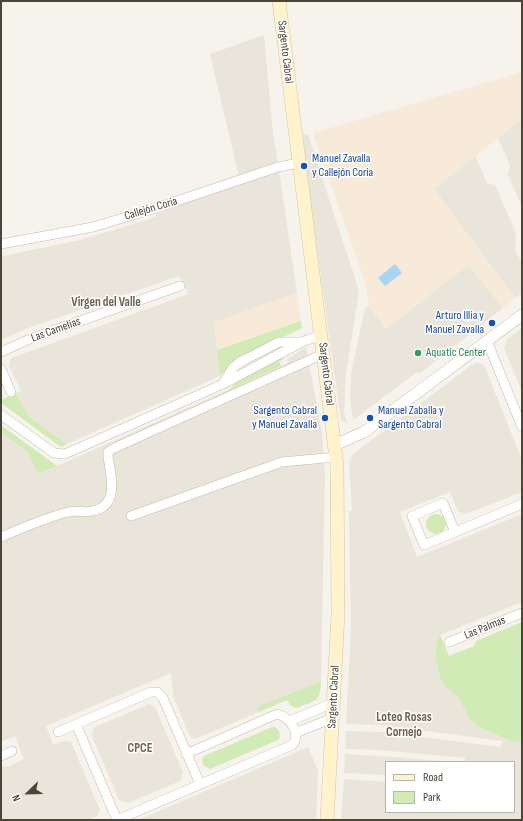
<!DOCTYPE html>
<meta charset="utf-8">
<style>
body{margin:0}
#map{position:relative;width:523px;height:821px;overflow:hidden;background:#f6f3ec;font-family:"Sofia Sans Condensed",sans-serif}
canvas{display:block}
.frame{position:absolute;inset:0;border:2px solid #4b4439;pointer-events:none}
.legend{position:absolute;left:385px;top:761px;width:130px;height:52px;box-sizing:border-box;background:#fff;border:1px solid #b7b4b0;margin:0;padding:5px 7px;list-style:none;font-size:12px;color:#4b4439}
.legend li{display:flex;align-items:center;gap:8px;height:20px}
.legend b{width:20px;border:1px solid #b7b4b0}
.north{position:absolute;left:8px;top:773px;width:40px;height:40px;-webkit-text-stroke:3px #fff;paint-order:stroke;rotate:247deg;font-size:11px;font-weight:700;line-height:16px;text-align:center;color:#4b4439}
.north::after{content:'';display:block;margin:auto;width:14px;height:18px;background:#4b4439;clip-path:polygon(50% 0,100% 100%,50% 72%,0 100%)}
</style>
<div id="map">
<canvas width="523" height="821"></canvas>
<div class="frame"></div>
<ul class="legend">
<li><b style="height:5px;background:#fff3cd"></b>Road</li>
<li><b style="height:11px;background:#d2eab5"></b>Park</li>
</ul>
<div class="north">N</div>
</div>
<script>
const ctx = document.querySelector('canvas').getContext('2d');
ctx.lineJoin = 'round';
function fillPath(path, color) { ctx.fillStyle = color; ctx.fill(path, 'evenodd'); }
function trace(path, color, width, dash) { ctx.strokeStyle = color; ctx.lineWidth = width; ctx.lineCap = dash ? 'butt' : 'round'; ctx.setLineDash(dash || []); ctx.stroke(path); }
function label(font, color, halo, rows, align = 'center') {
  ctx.font = font + ' "Sofia Sans Condensed",sans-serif'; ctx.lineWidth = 3; ctx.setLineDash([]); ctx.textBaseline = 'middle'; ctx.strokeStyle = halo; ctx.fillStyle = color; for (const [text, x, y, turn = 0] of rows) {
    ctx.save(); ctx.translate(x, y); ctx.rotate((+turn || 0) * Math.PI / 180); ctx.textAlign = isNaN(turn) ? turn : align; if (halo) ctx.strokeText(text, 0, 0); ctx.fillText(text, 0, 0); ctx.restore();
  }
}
fillPath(new Path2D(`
 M264 35 273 133 278 164 239 177 210 54Z
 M522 119V207L508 175 510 165 498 138Z
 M308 134 359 291 346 374 344 413 347 423 341 420 301 135Z
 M475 156 487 183 495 185 516 233 515 251 522 262V293L515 298 434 189Z
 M279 170 297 293 215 322 220 376 67 444 28 416 16 393 21 391 9 366 11 358 189 294 179 276 28 328 3 339 1 338V250L3 256 80 240 156 217 155 215 190 201Z
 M469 264 503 308 419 374 417 372 353 420 350 398 351 374 365 308 369 306 386 329Z
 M522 328V392L504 348 507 339Z
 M306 347 322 433 325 473 321 681 257 707 259 712 195 739 190 737 173 696 171 673 46 726 53 745 64 741 71 742 100 810 97 816 88 820H1V767L10 766 24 759 15 736 1 742V433L28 452 39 474 288 363 287 359Z
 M476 362 484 365 522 460V492L466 514 458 511 450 492 400 512 417 557 522 514V602L440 635 436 644 435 662H437L440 678 446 687 458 697 470 720 479 727 509 740 522 743V820H341L344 779 386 782V812H514V762H465V758L380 750 345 749 346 731 384 732 500 747 502 741 380 725 346 724 351 627 349 511H352L349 462 353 454Z
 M149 704 155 707 183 772 180 781 128 803 119 800 91 734 95 727Z
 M308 747 318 771 316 820H138Z
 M345 754 396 757 446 762H386V775L344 773Z`), '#eae5da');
fillPath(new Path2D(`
 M522 72V119L434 189 515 298 503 308 468 265 386 329 369 306 365 283 313 133Z
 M297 293 301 321 217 350 214 322Z`), '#f7ead8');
fillPath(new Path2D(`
 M301 321 302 328 234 361 220 376 217 350Z
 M282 357 283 360 279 361 281 366 229 390 239 380Z
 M16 393 28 416 67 444 61 447 1 403V400Z
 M1 425 57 466 38 474 28 452 1 433Z
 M426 524a10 10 0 1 1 20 0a10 10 0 1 1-20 0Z
 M522 622V743L509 740 479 727 470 720 458 697 446 687 440 678 437 662H435L436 644 440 635 449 656 474 646 476 641Z
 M321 681C320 704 316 700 296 708L290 705 287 700 259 712 257 707Z
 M272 727H275L279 731 280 737 278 740 210 769 203 765 202 760 204 756Z`), '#d2eab5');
fillPath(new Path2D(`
 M395 264 402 273 385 286 378 278Z`), '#a9d4f2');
const minor = new Path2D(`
 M1 244 93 227 153 209 278 167 299 163
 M487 341 522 427
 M1 352 32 338 180 286
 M1 369 11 392
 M223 384 232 369 240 362 279 342H302
 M1 415 54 453 65 454 223 384 302 342 321 335
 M131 516 282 462 336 457
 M455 532 443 503 412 516 424 545 522 504
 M1 537C22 528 45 518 68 512 76 510 84 513 92 511 120 507 111 475 108 457V452L112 449 323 354
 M449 642 522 613
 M290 721 333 703
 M76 724 117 820
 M58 732 151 692H157L163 698 200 784
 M295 733 333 718
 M1 756 12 751
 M117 820 292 745C303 734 289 717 277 714L186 754`);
const tertiary = new Path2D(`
 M335 445 364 432 522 315`);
const secondary = new Path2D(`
 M279 1 337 466 338 614 327 820`);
trace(minor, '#c2bbae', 10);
trace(tertiary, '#c2bbae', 12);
trace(secondary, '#d6c79b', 14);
trace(minor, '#fff', 9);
trace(tertiary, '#fff', 11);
trace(secondary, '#fff3cd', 13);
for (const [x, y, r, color] of [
 [304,166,4,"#1a4fb4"],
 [492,323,4,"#1a4fb4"],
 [418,353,4,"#2e9e5b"],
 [325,418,4,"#1a4fb4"],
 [370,418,4,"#1a4fb4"]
]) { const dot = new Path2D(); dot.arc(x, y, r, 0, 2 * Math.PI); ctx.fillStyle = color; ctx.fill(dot); trace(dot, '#fff', 1.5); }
label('12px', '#4b4439', '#fff', [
 ["Sargento Cabral",285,52,83],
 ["Callejón Coria",151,209,-17],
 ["Las Camelias",56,330,-20],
 ["Sargento Cabral",326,374,83],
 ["Las Palmas",485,628,-22],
 ["Sargento Cabral",334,697,-87]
]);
label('12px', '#164399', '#fff', [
 ["Manuel Zavalla",312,159],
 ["y Callejón Coria",312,173],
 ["Arturo Illia y",484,316,"right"],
 ["Manuel Zavalla",484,330,"right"],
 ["Sargento Cabral",317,411,"right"],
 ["y Manuel Zavalla",317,425,"right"],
 ["Manuel Zaballa y",378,411],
 ["Sargento Cabral",378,425]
], 'left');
label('12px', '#27864d', '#fff', [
 ["Aquatic Center",426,353]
], 'left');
label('bold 13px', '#6e6250', '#fff', [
 ["Virgen del Valle",106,303],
 ["Loteo Rosas",404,718],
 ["Cornejo",404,733],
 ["CPCE",140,749]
]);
</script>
